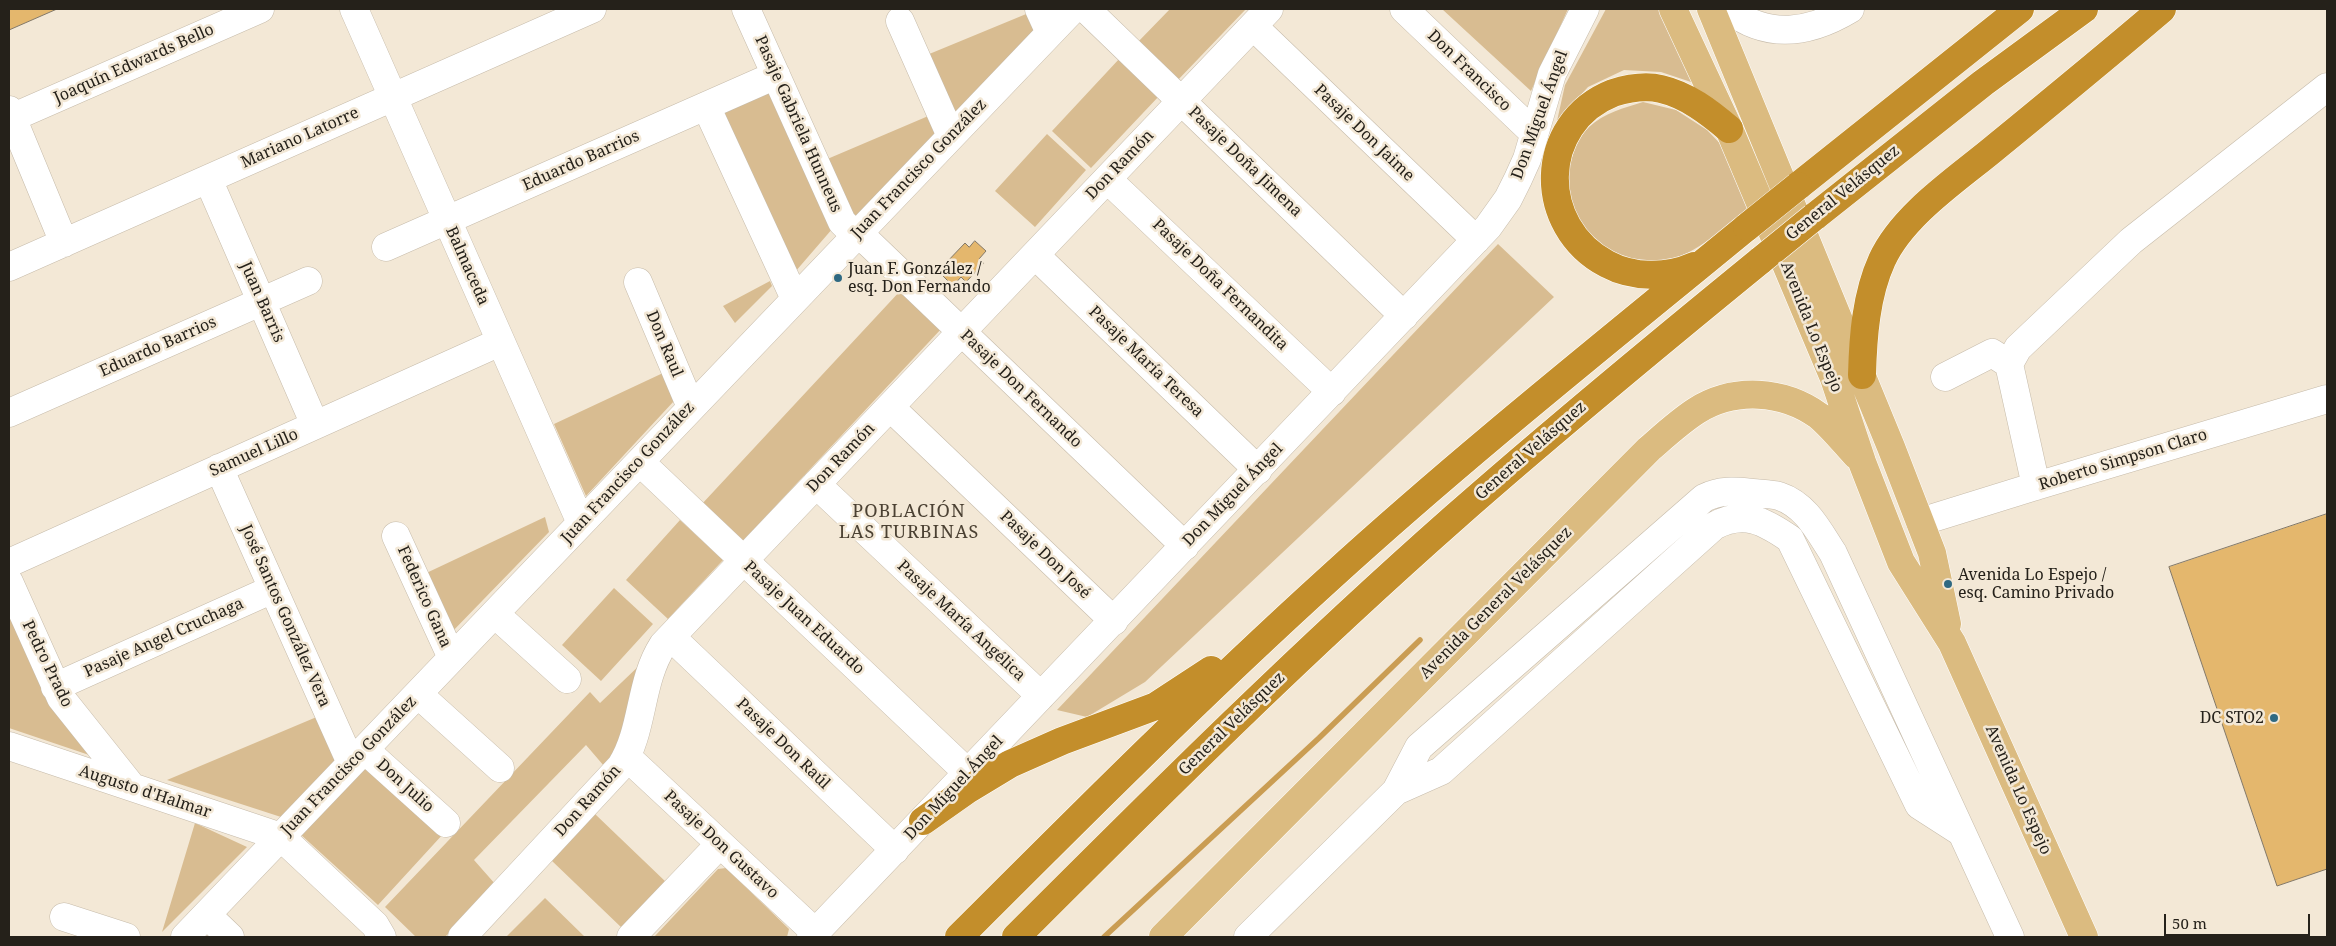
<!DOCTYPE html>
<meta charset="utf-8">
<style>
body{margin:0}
#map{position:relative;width:2336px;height:946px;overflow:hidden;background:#f3e8d6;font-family:"Noto Serif",serif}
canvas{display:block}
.frame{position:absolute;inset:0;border:10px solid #25211a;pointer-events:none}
.scale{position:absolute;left:2164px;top:914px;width:146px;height:22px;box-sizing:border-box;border:2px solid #25211a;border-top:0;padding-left:6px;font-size:15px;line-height:18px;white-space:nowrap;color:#25211a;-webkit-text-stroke:4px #f3e8d6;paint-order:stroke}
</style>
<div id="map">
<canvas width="2336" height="946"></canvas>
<div class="frame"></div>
<div class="scale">50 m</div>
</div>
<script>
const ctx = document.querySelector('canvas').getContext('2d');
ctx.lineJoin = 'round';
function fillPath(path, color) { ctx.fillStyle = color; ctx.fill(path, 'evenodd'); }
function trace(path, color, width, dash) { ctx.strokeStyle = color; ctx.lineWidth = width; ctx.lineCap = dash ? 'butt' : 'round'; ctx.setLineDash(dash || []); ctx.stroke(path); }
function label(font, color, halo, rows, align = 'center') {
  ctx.font = font + ' "Noto Serif",serif'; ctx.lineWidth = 5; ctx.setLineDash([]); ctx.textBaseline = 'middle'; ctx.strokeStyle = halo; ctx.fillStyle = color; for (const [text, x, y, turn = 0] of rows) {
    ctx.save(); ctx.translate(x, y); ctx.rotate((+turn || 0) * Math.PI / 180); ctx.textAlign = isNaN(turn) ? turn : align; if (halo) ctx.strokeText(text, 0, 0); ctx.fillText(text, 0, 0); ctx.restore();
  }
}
fillPath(new Path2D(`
 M1170 9H1246L1176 82 1136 44Z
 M1442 9H1568L1531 91Z
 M1606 9H1669L1706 91 1691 82 1661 72 1624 70 1588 87 1557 121 1565 85Z
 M1031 12 1038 29 950 123 922 57Z
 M1120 58 1160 95 1091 168 1052 131Z
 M772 86 833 228 795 272 719 111Z
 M1643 102 1676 110 1707 130 1735 159 1753 203C1731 222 1701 251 1672 259 1651 264 1621 264 1602 252 1573 232 1562 193 1571 161 1574 150 1581 134 1589 127 1604 113 1624 108 1643 102Z
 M933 114 940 131 852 225 825 160Z
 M1047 134 1086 170 1035 227 995 191Z
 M1498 244 1554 297 1145 682 1087 717 1057 710Z
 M770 281 772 286 735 323 723 306Z
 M901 290 942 328 741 543 701 505Z
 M663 373 674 401 586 496 554 424Z
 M545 517 549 532 449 635 420 576Z
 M680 520 723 560 668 619 626 580Z
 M614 588 653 624 601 681 562 645Z
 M9 599 101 759 9 728Z
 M644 661 624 745 604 766 586 745 474 860 496 885 445 937H416L385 907 590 692 600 703Z
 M319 716 337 760 281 817 167 780Z
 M365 761 444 833 378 905 299 833Z
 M595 814 667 883 623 929 551 860Z
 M195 823 247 847 162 932Z
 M726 868 789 929 787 937H654L718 869Z
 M545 898 585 937H506Z`), '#d8bc91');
trace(new Path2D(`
 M1104 937 1319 738 1420 640`), '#ca9d53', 5.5);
const building = new Path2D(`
 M9 9H57L9 30Z
 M975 241 986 251 979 259 984 263 966 282 961 277 953 286 943 276 948 269 944 265 965 243 969 247Z
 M2327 514V869L2277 886 2169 567Z`);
fillPath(building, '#e4b76d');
trace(building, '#827868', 1);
const minor = new Path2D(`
 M354 9 581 523
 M746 9 842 222 850 230 869 243 1185 546
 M1039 9 1050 33
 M1086 9 1404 316
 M1404 9 1534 133
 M1728 9C1768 40 1810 33 1850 9
 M900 21 951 136
 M1253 26 1476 240
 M706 106 795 299
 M9 110 64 243
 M9 119 260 9
 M208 179 315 425
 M1107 179 1332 392
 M386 247 776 75
 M1035 255 1258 470
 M9 267 592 9
 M638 282 691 407
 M1945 377 1992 353 2009 364
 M890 407 1114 621
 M9 413 308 281
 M640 462 968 773
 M219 468 351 763
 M816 484 1041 696
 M2036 486 2009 364 2018 348 2131 241 2327 87
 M1920 522 2036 486 2327 399
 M396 536 452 658
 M9 563 500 342
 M9 582 61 698 132 787
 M495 614 567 679
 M671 637 895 850
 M55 687 273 589
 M418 694 500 768
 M9 746 281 837 375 925 382 937
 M365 750 446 823
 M627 757 816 933
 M1396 791 1441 771 1714 526C1744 510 1764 521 1790 539L1919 805 1961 832
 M207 915 230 937
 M64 917 126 937
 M185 937 1073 9
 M462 937 621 766C644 730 639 682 663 645L1269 9
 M631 937 720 844
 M811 937 1488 227 1508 199 1518 179 1527 159 1552 74 1585 9
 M1248 937 1396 791 1419 747 1704 498C1720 490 1734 491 1752 493 1761 494 1771 494 1779 496 1806 505 1818 530 1833 553L2010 937`);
const major = new Path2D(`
 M1673 9 1729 129 1834 378 1862 462 1901 562 1952 643 2084 937
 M1711 9 1891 447 1932 553 1947 624
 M1163 937 1649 449C1664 436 1679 422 1696 411 1734 387 1783 390 1819 416 1832 427 1844 442 1856 455`);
const highway = new Path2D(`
 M1798 186 2020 9
 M1814 217 1983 83 2084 9
 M1694 266C1667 278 1633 278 1607 264 1536 227 1537 123 1613 93 1629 88 1645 85 1661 89 1687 95 1709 112 1729 129
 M1862 375C1863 337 1866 295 1882 260 1903 214 1959 178 1997 146 2052 101 2108 55 2162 9
 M923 821 967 790 1010 764 1062 741 1156 706 1211 670
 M959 937C1081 815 1203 693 1331 577 1465 455 1607 342 1747 227
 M1016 937C1159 794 1303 651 1455 517 1555 429 1658 344 1761 260`);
trace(minor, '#c6bbaa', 29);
trace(major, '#fff', 29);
trace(highway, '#fff', 29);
trace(minor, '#fff', 28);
trace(major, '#dbbb80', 28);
trace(highway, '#c38e2b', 28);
const highwayBridge = new Path2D(`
 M1747 227 1798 186
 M1761 260 1814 217`);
trace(highwayBridge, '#fff', 29, []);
trace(highwayBridge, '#c38e2b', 28);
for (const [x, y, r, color] of [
 [838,278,5,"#2f6982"],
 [1948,584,5,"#2f6982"],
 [2274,718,5,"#2f6982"]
]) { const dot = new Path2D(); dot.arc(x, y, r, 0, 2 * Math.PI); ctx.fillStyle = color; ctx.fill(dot); trace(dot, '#f3e8d6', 2); }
label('16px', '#25211a', '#f3e8d6', [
 ["Joaquín Edwards Bello",134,64,-24],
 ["Don Francisco",1469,71,44],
 ["Don Miguel Ángel",1540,115,-70],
 ["Pasaje Gabriela Hunneus",798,124,66],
 ["Pasaje Don Jaime",1364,133,44],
 ["Mariano Latorre",300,138,-24],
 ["Eduardo Barrios",581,161,-24],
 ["Pasaje Doña Jimena",1245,162,44],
 ["Don Ramón",1120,165,-46],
 ["Juan Francisco González",919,169,-46],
 ["General Velásquez",1843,193,-39],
 ["Balmaceda",467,266,66],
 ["Pasaje Doña Fernandita",1220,285,44],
 ["Juan Barris",262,302,66],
 ["Avenida Lo Espejo",1811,327,68],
 ["Don Raul",664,344,67],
 ["Eduardo Barrios",158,347,-24],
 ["Pasaje María Teresa",1146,362,44],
 ["Pasaje Don Fernando",1021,389,44],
 ["General Velásquez",1531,451,-41],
 ["Samuel Lillo",254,453,-24],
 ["Don Ramón",841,458,-46],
 ["Roberto Simpson Claro",2123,460,-17],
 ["Juan Francisco González",628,473,-47],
 ["Don Miguel Ángel",1233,495,-46],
 ["Pasaje Don José",1045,555,44],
 ["Federico Gana",424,597,66],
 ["Avenida General Velásquez",1496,603,-45],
 ["José Santos González Vera",285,616,66],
 ["Pasaje Juan Eduardo",804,618,43],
 ["Pasaje María Angélica",961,621,43],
 ["Pasaje Angel Cruchaga",164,638,-24],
 ["Pedro Prado",47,664,64],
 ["General Velásquez",1232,724,-44],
 ["Pasaje Don Raúl",783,744,44],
 ["Juan Francisco González",349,766,-46],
 ["Don Julio",405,786,42],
 ["Don Miguel Ángel",954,788,-47],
 ["Avenida Lo Espejo",2018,790,66],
 ["Augusto d'Halmar",145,792,18],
 ["Don Ramón",588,801,-48],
 ["Pasaje Don Gustavo",721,845,43]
]);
label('16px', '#25211a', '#f3e8d6', [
 ["Juan F. González /",848,269],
 ["esq. Don Fernando",848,287],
 ["Avenida Lo Espejo /",1958,575],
 ["esq. Camino Privado",1958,593],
 ["DC STO2",2264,718,"right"]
], 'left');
ctx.letterSpacing = '1px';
label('18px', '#4b4133', '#f3e8d6', [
 ["POBLACIÓN",909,512],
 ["LAS TURBINAS",909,533]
]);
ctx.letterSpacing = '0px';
</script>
